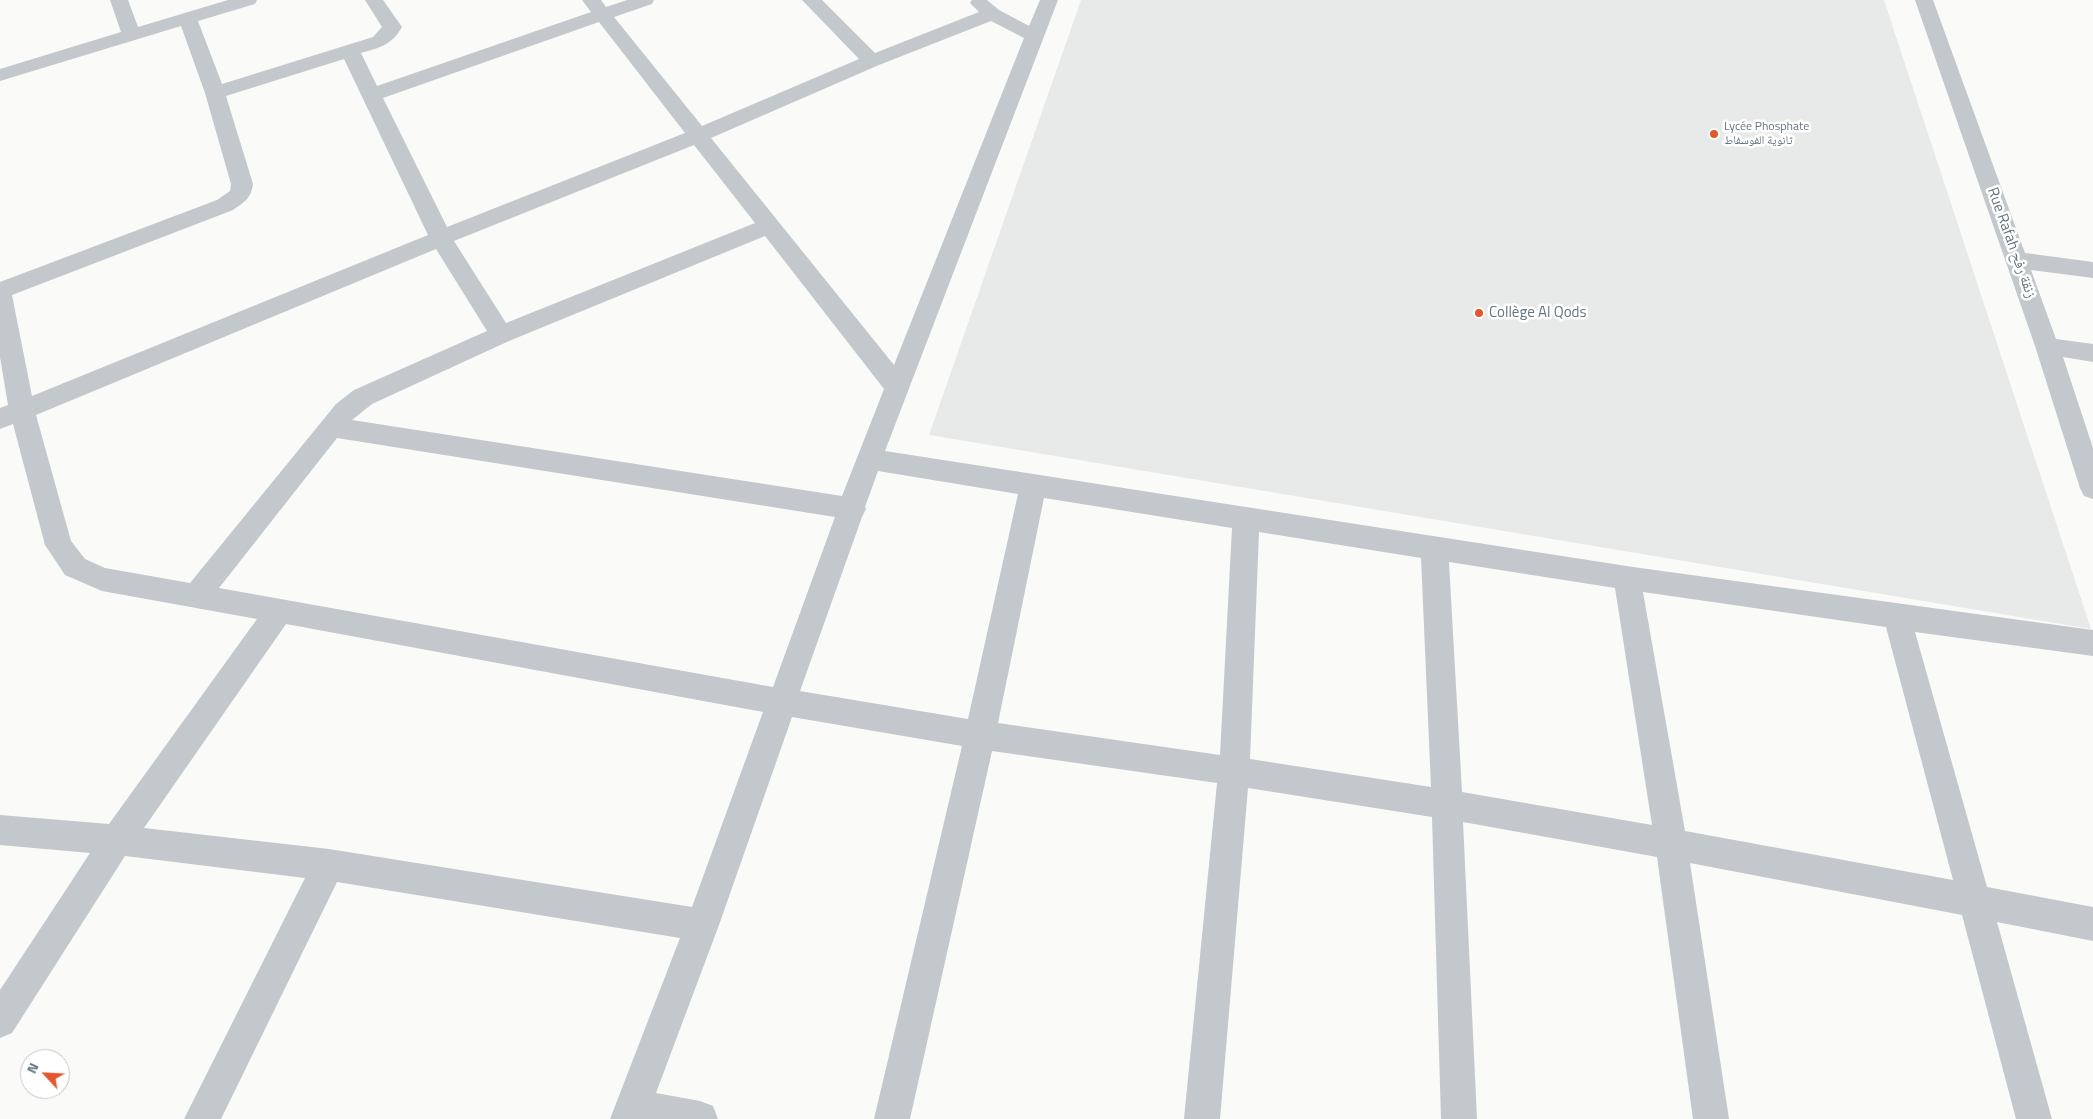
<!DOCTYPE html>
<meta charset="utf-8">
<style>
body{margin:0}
#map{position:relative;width:2093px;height:1119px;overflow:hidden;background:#fafaf8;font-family:"Titillium Web",sans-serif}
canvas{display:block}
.north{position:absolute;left:20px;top:1049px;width:50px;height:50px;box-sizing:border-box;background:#fff;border:1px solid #c1c8cd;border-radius:50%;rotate:295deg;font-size:14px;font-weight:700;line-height:20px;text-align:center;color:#657683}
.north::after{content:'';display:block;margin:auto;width:18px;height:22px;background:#e4572e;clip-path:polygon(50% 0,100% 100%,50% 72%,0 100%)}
</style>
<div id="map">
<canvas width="2093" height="1119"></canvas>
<div class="north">N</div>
</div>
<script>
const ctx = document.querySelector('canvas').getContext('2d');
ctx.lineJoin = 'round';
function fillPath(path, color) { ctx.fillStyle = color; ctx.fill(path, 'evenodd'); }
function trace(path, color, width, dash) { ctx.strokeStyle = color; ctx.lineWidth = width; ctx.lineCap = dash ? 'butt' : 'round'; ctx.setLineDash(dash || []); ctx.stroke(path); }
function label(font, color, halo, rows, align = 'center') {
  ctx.font = font + ' "Titillium Web","Noto Naskh Arabic",sans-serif'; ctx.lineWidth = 5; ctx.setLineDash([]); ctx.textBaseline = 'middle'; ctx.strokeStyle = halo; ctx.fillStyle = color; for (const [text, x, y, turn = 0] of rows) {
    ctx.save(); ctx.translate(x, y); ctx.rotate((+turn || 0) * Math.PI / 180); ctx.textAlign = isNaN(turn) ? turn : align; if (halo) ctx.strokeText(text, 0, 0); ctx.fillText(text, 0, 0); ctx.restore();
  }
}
fillPath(new Path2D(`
 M1081 0H1884L2091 629 929 435Z`), '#e8e9e9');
fillPath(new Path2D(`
 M110 0H128L138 27 228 0H257L255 4 198 21 222 84 373 37 382 27 365 0H383L402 27C392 45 379 48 361 53L377 86 591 12 582 0H601L606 7 627 0H654L652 4 614 17 702 126 859 59 802 0H822L875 53 979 12 970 3 972 0H987L999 10 1029 26 1040 0H1058L885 451 1633 567 2093 630V656L1915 632 1987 887 2093 907V941L1997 922 2052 1119H2016L1962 915 1690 863 1729 1119H1693L1657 857 1463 822 1477 1119H1441L1432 817 1248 788 1220 1119H1184L1217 783 992 751 910 1119H874L962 746 792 717 719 925 656 1093 700 1101 713 1106 718 1119H610L680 938 337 882 221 1119H184L305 878 125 856 12 1033 0 1038V990L90 853 0 845V815L109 824 257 619 102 591 65 575 45 545 13 424 0 429V408L8 405 0 357V282L217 200 230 191 231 184 205 93 181 26 0 81V69L121 32ZM991 21 1024 38 894 365 711 138 879 65ZM599 22 685 133 447 227 383 98ZM344 59 428 235 32 396 12 295 233 210C244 202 251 199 253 184L226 96ZM694 145 755 223 506 323 454 241ZM765 236 884 389 842 496 352 420 372 404 509 341ZM436 249 487 331 354 390 336 404 190 583 105 568 85 559 71 541 36 415ZM337 438 835 517 773 687 219 588ZM878 471 1018 494 968 719 800 691 862 517 866 509 865 507ZM1044 498 1232 528 1220 755 998 723ZM1259 532 1421 558 1431 787 1250 759ZM1449 562 1615 588 1652 825 1462 792ZM1643 592 1886 627 1953 880 1685 831ZM286 624 763 712 692 907 329 849 144 828Z
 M1915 0H1933L2025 253 2093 262V278L2031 270 2056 339 2093 344V362L2063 357 2093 448V499L2084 496 2080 488 2035 346Z`), '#c3c8cc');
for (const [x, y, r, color] of [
 [1714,134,5,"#e4572e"],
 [1479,313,5,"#e4572e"]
]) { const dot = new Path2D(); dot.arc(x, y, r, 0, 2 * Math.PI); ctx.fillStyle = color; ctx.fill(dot); trace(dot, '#fff', 2); }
label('12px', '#657683', '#fff', [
 ["Lycée Phosphate",1724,127],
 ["ثانوية الفوسفاط",1724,141]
], 'left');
label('15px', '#657683', '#fff', [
 ["Rue Rafah زنقة رفح",2011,243,70]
]);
label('15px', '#657683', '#fff', [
 ["Collège Al Qods",1489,313]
], 'left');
</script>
